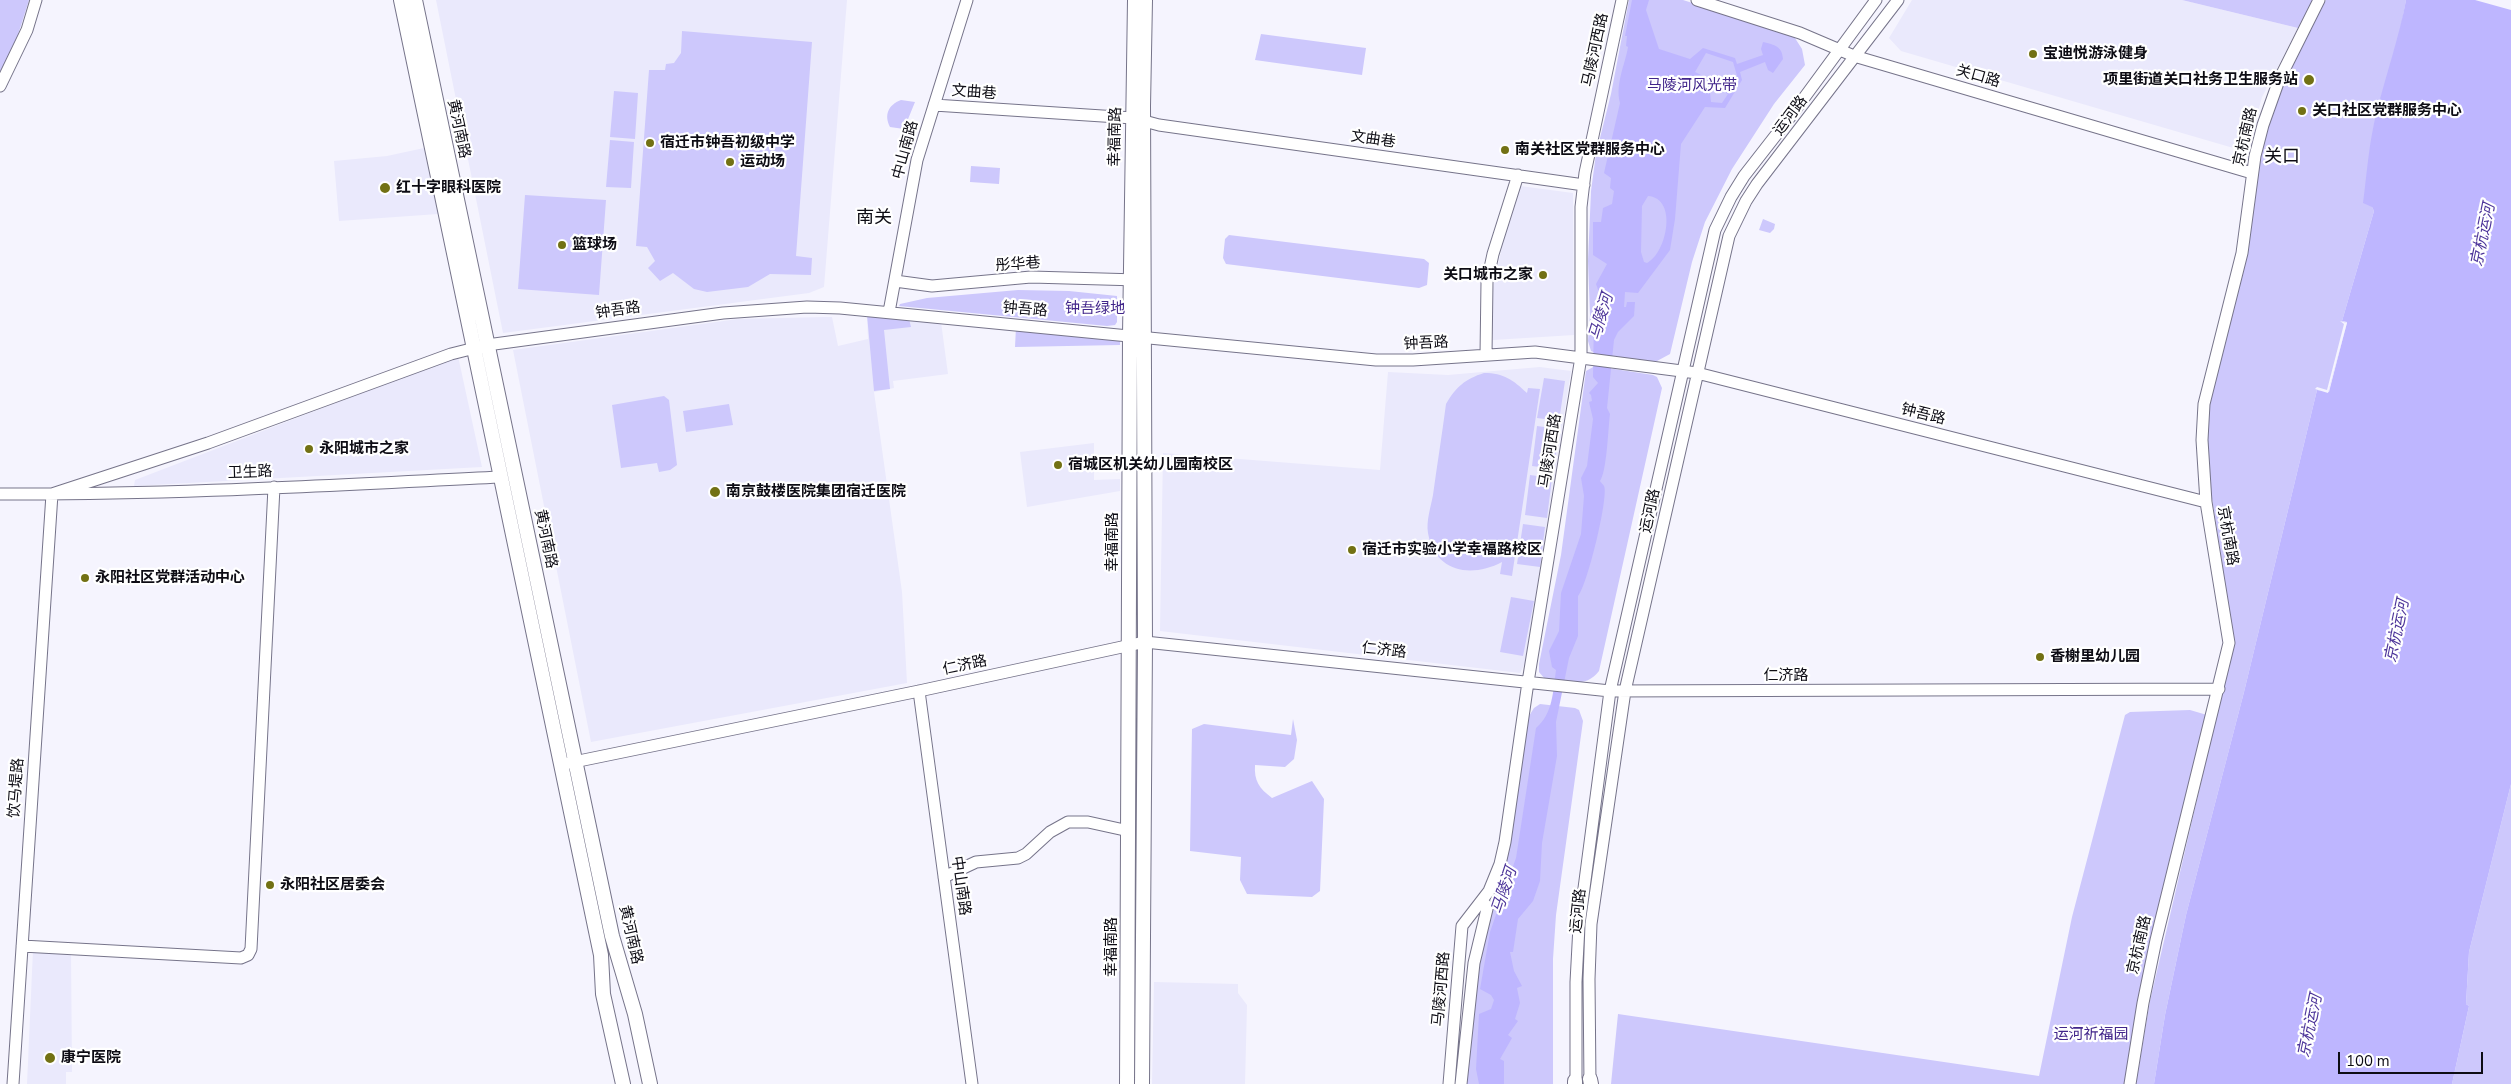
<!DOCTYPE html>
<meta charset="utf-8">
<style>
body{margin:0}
#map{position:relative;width:2511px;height:1084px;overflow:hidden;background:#f5f4fe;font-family:"Nunito Sans",sans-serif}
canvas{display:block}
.scale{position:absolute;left:2338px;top:1052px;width:145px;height:22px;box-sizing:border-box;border:2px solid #0d0c14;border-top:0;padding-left:6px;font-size:15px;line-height:18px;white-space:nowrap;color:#0d0c14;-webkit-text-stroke:4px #fff;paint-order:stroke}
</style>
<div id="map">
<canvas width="2511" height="1084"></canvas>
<div class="scale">100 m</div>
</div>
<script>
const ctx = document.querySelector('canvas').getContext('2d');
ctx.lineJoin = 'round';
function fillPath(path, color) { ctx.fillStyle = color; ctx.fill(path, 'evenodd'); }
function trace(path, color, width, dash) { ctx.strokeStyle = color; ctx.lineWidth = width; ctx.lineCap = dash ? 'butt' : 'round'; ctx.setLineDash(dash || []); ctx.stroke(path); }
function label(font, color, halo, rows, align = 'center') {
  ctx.font = font + ' "Nunito Sans","Noto Sans SC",sans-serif'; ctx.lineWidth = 4.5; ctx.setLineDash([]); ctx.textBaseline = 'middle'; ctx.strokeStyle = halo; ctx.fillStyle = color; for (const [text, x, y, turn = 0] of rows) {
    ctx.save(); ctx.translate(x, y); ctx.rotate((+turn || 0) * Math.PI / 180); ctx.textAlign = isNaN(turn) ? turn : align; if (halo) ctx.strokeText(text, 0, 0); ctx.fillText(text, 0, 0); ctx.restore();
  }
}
fillPath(new Path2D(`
 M436 0H847L824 287 809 293 503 333Z
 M1912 0H2182L2298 28 2262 97 2247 152 1901 51 1889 38Z
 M424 148 438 214 339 221 334 161 387 156Z
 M1520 186 1573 193 1574 335 1493 340 1490 301 1504 238Z
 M867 315 941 322 948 374 893 381 894 388 874 392 902 592 907 683 591 742 513 350 738 319 824 317H832L838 346 868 339Z
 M458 356 482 467 134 486 135 480Z
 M1540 367 1571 371 1525 663 1520 673 1160 631 1163 453 1380 470 1388 372 1448 375Z
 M1094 443V480L1120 479V491L1027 507 1020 452Z
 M33 950 71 952 72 1072H66V1084H27Z
 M1154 982 1238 984V993L1247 1005 1245 1084H1152Z`), '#eae9fc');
fillPath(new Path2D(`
 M0 0H29L17 38 0 72Z
 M1629 0H1683L1793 35 1802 49 1805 65 1774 104 1732 169 1705 222 1692 262 1670 354 1657 361H1648L1598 354 1591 351 1588 341 1590 315 1588 261 1591 191 1596 154 1611 94Z
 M2182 0H2313L2298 28Z
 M2326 0H2406L2399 38 2377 111 2372 207 2374 211 2342 321 2347 323 2328 393 2317 390 2244 692 2186 915 2165 1015 2154 1084H2136L2150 1001 2234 641 2206 460 2207 403 2266 126 2283 81Z
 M682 31 812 42 796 256 812 258 811 275 770 274 748 287 707 292 694 289 673 273 660 281 648 268 655 261 647 247 636 246 649 70H665L666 64 674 63 681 53Z
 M1261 34 1366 48 1362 75 1255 60Z
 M614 91 638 93 635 139 610 137Z
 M901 100 915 102 904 129 890 127C884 115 888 105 901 100Z
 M610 140 634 142 631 188 606 187Z
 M971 166 1000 168 999 184 970 182Z
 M525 195 606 200 599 295 518 289Z
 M1763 219 1775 224 1774 229 1770 233 1759 230Z
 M1229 235 1424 259 1429 263 1427 285 1419 288 1226 264 1223 258 1225 239Z
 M1018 290 1069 291 1117 296V322L1115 325 1107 326 899 306 900 304 927 298Z
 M867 315 909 319 911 327 884 330 890 389 874 391Z
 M1016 327 1120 336V345L1015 347Z
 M1595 366 1653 375 1657 377 1662 388 1599 671C1586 689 1565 681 1545 679L1539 672V664L1561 555 1586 371Z
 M1484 373C1504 373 1513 380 1527 393L1528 388 1540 389 1512 576 1500 574 1502 562C1472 578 1435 573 1428 533 1426 521 1431 506 1433 495 1437 465 1442 435 1446 404 1456 387 1465 379 1484 373Z
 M1544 378 1565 381 1559 421 1537 418Z
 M664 396 669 400 677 465 670 470 659 472 657 463 621 468 612 405Z
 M729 404 733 425 686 432 683 411Z
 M1537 426 1559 429 1554 469 1532 466Z
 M1530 475 1552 478 1547 518 1525 515Z
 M1523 524 1545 527 1540 567 1517 564Z
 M1511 597 1534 601 1523 656 1500 652Z
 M1540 704 1575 708 1579 710 1583 721 1556 915 1553 959V1084H1464L1483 932 1508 851 1529 716 1534 708Z
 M2190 710 2207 715 2126 1084H1611L1618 1014 2039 1076 2072 917 2125 715 2130 712Z
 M1293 719 1297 740 1294 759 1285 767 1255 765C1254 781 1259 788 1272 798L1312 781 1324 799 1320 891 1312 897 1247 894 1240 880 1241 857 1190 851 1192 729 1204 724 1291 735Z
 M2511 784V1084H2452L2469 1006 2466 1004 2469 952Z`), '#cdc8fc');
fillPath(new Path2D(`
 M1632 0H1649L1646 10 1659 49 1690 59 1703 48 1735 58 1737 64 1763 55 1761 49 1763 42C1775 45 1782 46 1783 59L1773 73 1768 70 1765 62 1740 72 1742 80 1725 108 1705 107 1681 144 1675 219 1670 250 1638 293 1625 292 1624 307H1626L1627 302H1635L1634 316 1618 332 1614 340 1607 408 1610 414C1608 429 1607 471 1600 481 1601 483 1603 484 1604 486 1609 496 1587 587 1578 596V636L1569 658 1556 722 1557 756 1542 843 1540 881 1533 901 1518 919 1513 952H1510L1514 971 1522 986 1517 988 1520 1003 1515 1019 1518 1021 1508 1035 1512 1038 1500 1059 1504 1061V1084H1479L1476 1069 1479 1014 1491 1009 1494 1000 1491 995 1480 989 1490 932 1516 858 1536 728C1553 714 1553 691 1556 670L1552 667 1549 651 1559 631 1561 593 1581 534 1584 496 1581 478 1587 466 1593 419 1589 402 1592 401 1591 395 1589 393 1598 383 1593 377 1594 314 1600 320 1603 317 1601 298 1596 284 1607 264 1593 255V222H1601L1603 208 1612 204 1614 191 1610 188 1611 178 1604 173 1620 103C1615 84 1625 65 1628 47L1626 46 1627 36H1625ZM1706 53 1733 62 1738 79 1730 89 1695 72ZM1709 83 1728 94 1722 103 1711 102ZM1648 196C1678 198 1667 253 1647 263L1644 262 1641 252 1642 206Z
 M2406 0H2511V784L2469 952 2466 1004 2469 1006 2452 1084H2154L2165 1015 2186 915 2244 692 2317 390 2329 392 2347 322 2342 321 2374 211 2372 207 2363 203C2367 172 2369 141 2377 111 2386 74 2399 38 2406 0Z`), '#beb6ff');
fillPath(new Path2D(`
 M2475 0H2511V10Z
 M2340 321 2347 323 2328 393 2315 389 2317 387 2327 390 2344 324Z`), '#f5f4fe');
const minor = new Path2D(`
 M1697 0 1800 33 1854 56 2252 173
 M0 86 27 30 36 0
 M934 105 1133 118 1159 125 1584 185
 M895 281 932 286 1031 277 1138 280
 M889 312 917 160 967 0
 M1486 355 1487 282 1493 254 1518 175
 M0 494C166 495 334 485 500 477
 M919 691 972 1084
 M569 763 919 691 1145 642 1610 691 2219 689
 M944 877 976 862 1018 858 1026 854 1050 832 1068 822H1088L1129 831
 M22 946 241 958 248 955 251 949 274 487
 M13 1084 52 494 208 443 451 354 487 345 723 313 807 307 840 308 1376 360H1413L1535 352 1697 373 2206 502
 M1449 1084 1462 926 1489 891 1500 864 1505 842 1528 682 1581 357V207L1585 173 1622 0
 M1461 1084 1474 963 1487 909 1486 905 1481 902
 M1576 1084V982L1579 926 1610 691 1715 230 1731 197 1744 176 1790 117 1876 0
 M1590 1084 1589 979 1591 924 1625 691 1729 236 1746 201 1757 184 1898 0
 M2130 1084 2143 1003 2156 940 2229 643 2206 502 2202 440 2204 404 2242 253 2255 156 2263 125 2279 80 2319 0`);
const major = new Path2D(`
 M401 0 601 955 603 994 623 1084
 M415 0 612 936 635 1014 650 1084
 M1590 1079 1591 1084
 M1127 1084 1130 335 1135 0
 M1142 1084 1145 642 1143 106 1145 0
 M1575 1084V1081`);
trace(minor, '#76748a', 13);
trace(major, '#76748a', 16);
trace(minor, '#fff', 11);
trace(major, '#fff', 14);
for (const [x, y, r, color] of [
 [2033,54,5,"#727114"],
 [2309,80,6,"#727114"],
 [2302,111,5,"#727114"],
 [650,143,5,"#727114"],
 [1505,150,5,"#727114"],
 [730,162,5,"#727114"],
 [385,188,6,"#727114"],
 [562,245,5,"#727114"],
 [1543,275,5,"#727114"],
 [309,449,5,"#727114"],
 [1058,465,5,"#727114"],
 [715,492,6,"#727114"],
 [1352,550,5,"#727114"],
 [85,578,5,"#727114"],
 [2040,657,5,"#727114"],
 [270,885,5,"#727114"],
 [50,1058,6,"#727114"]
]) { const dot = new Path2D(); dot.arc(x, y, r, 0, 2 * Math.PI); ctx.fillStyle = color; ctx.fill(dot); trace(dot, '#fff', 2); }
label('15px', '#0d0c14', '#fff', [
 ["马陵河西路",1596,50,-78],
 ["关口路",1978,77,16],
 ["文曲巷",974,93,4],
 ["运河路",1791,116,-53],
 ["黄河南路",458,129,78],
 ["幸福南路",1116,137,-89],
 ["京杭南路",2246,137,-77],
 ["文曲巷",1373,140,8],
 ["中山南路",906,150,-75],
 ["彤华巷",1018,265,-4],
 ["钟吾路",1025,310,5],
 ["钟吾路",618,311,-8],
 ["钟吾路",1426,344,-3],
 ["钟吾路",1923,415,14],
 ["马陵河西路",1551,451,-81],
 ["卫生路",250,473,-2],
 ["运河路",1651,511,-78],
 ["京杭南路",2227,536,80],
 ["黄河南路",545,539,78],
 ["幸福南路",1113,542,-90],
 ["仁济路",1384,651,6],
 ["仁济路",965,666,-12],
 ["仁济路",1786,676],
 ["饮马堤路",17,788,-86],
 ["中山南路",960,886,82],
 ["运河路",1579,911,-84],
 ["黄河南路",630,935,77],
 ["京杭南路",2140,945,-77],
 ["幸福南路",1112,947,-90],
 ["马陵河西路",1442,989,-85]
]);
label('bold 15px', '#0d0c14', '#fff', [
 ["宝迪悦游泳健身",2043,54],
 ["项里街道关口社务卫生服务站",2298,80,"right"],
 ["关口社区党群服务中心",2312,111],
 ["宿迁市钟吾初级中学",660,143],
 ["南关社区党群服务中心",1515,150],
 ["运动场",740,162],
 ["红十字眼科医院",396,188],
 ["篮球场",572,245],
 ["关口城市之家",1533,275,"right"],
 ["永阳城市之家",319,449],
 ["宿城区机关幼儿园南校区",1068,465],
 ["南京鼓楼医院集团宿迁医院",726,492],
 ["宿迁市实验小学幸福路校区",1362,550],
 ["永阳社区党群活动中心",95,578],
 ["香榭里幼儿园",2050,657],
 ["永阳社区居委会",280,885],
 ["康宁医院",61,1058]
], 'left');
label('15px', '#41258a', '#fff', [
 ["马陵河风光带",1692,86],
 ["钟吾绿地",1095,309],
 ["运河祈福园",2091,1035]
]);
label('italic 16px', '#4d359a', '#fff', [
 ["京杭运河",2484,235,-78],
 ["马陵河",1602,317,-73],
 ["京杭运河",2398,631,-78],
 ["马陵河",1505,891,-72],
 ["京杭运河",2311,1026,-78]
]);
label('18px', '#0d0c14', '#fff', [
 ["关口",2282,158],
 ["南关",874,219]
]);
</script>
